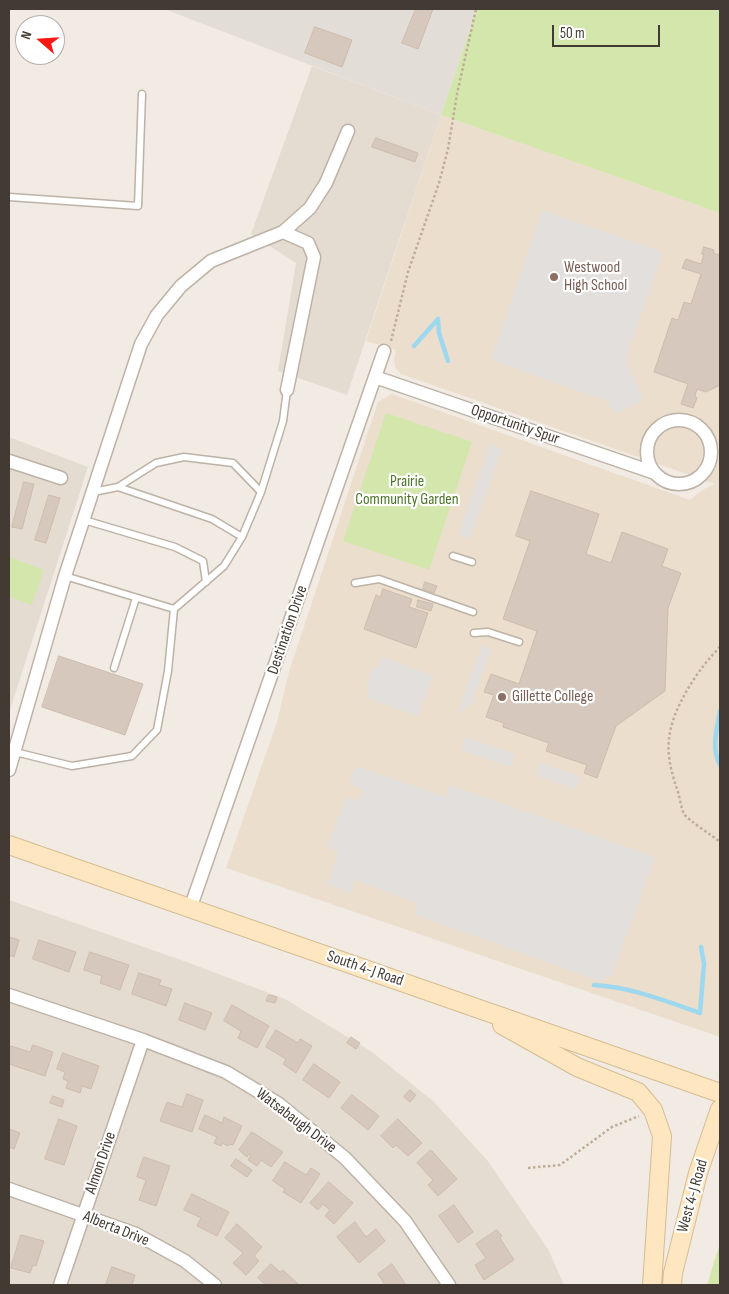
<!DOCTYPE html>
<style>
body{margin:0}
#map{position:relative;width:729px;height:1294px;overflow:hidden;background:#f1ebe3;font-family:"Sofia Sans Condensed",sans-serif}
canvas{display:block}
.frame{position:absolute;inset:0;border:10px solid #433b33;pointer-events:none}
.north{position:absolute;left:15px;top:15px;width:50px;height:50px;box-sizing:border-box;background:#fff;border:1px solid #b4b1ad;border-radius:50%;rotate:289deg;font-size:14px;font-weight:700;line-height:20px;text-align:center;color:#433b33}
.north::after{content:'';display:block;margin:auto;width:18px;height:22px;background:#f91812;clip-path:polygon(50% 0,100% 100%,50% 72%,0 100%)}
.scale{position:absolute;left:552px;top:25px;width:108px;height:22px;box-sizing:border-box;border:2px solid #433b33;border-top:0;padding-left:6px;font-size:15px;line-height:18px;white-space:nowrap;color:#433b33;-webkit-text-stroke:4px #fff;paint-order:stroke}
</style>
<div id="map">
<canvas width="729" height="1294"></canvas>
<div class="frame"></div>
<div class="north">N</div>
<div class="scale">50 m</div>
</div>
<script>
const ctx = document.querySelector('canvas').getContext('2d');
ctx.lineJoin = 'round';
function fillPath(path, color) { ctx.fillStyle = color; ctx.fill(path, 'evenodd'); }
function trace(path, color, width, dash) { ctx.strokeStyle = color; ctx.lineWidth = width; ctx.lineCap = dash ? 'butt' : 'round'; ctx.setLineDash(dash || []); ctx.stroke(path); }
function label(font, color, halo, rows, align = 'center') {
  ctx.font = font + ' "Sofia Sans Condensed",sans-serif'; ctx.lineWidth = 4.5; ctx.setLineDash([]); ctx.textBaseline = 'middle'; ctx.strokeStyle = halo; ctx.fillStyle = color; for (const [text, x, y, turn = 0] of rows) {
    ctx.save(); ctx.translate(x, y); ctx.rotate((+turn || 0) * Math.PI / 180); ctx.textAlign = isNaN(turn) ? turn : align; if (halo) ctx.strokeText(text, 0, 0); ctx.fillText(text, 0, 0); ctx.restore();
  }
}
fillPath(new Path2D(`
 M312 66 441 115 347 395 278 371 296 263 251 234Z
 M9 437 88 467 9 713Z
 M9 900 184 961 285 999 372 1052 433 1101 487 1160 548 1249 564 1285H9Z`), '#e5dcd1');
fillPath(new Path2D(`
 M164 9H477L441 115Z`), '#e3ddd8');
fillPath(new Path2D(`
 M441 115 720 213V1037L226 868 277 722 289 672 378 402 392 394 690 500 702 490 715 484 401 374 395 367 394 358 396 350 366 341Z`), '#ebdecd');
fillPath(new Path2D(`
 M477 9H720V213L441 115Z
 M386 413 472 442 429 570 343 541Z
 M9 557 44 570 32 605 9 597Z
 M720 1243V1285H707Z`), '#d3e6ab');
fillPath(new Path2D(`
 M542 210 663 252 625 360 644 400 614 414 608 401 491 360Z
 M490 444 502 449 470 539 458 535Z
 M482 645 491 649 472 703 457 714Z
 M382 657 433 676 418 716 367 698 370 686 366 685 373 667 378 669Z
 M466 737 515 754 510 767 461 750Z
 M540 763 580 776 576 789 536 776Z
 M355 766 446 797 450 785 655 857 611 977 599 981 414 914 418 903 355 880 350 893 327 884 339 852 327 847 346 797 358 801 363 790 349 784Z`), '#e2dfdc');
trace(new Path2D(`
 M438 319 439 333 448 361
 M414 346 438 319
 M720 711C717 728 711 749 720 765
 M594 985C631 987 665 1001 700 1013L704 964 701 947`), '#9ed8ef', 4.5);
const building = new Path2D(`
 M416 9H433L418 49 402 43Z
 M315 27 352 40 342 67 305 53Z
 M376 138 418 153 415 162 372 147Z
 M704 247 714 250 713 253 720 255V385L706 392 697 389 695 396 697 398 693 408 681 404 688 384 654 372 672 318 678 320 684 302 691 304 701 274 682 268 686 259 701 264 704 254H702Z
 M24 482 34 484 22 529 12 527Z
 M531 491 599 514 586 554 611 563 622 532 668 549 662 566 681 573 668 608 665 691 616 726 597 778 584 773 587 765 546 751 549 743 503 727 504 723 486 717 494 695 484 692 491 674 519 684 537 631 503 619 530 541 516 536Z
 M49 495 60 498 46 543 35 540Z
 M425 582 437 586 434 593 423 589Z
 M383 589 412 599 409 607 428 613 416 648 364 629 376 595 380 597Z
 M418 600 433 604 431 611 417 607Z
 M59 656 143 684 125 735 42 707Z
 M9 937 19 940 14 957 9 955Z
 M39 940 76 952 69 972 33 959Z
 M90 952 129 965 120 990 100 983 102 976 84 970Z
 M139 973 161 980 159 985 172 989 166 1006 132 994Z
 M269 995 277 997 275 1003 266 1001Z
 M185 1003 212 1013 205 1030 179 1020Z
 M232 1005 269 1026 257 1048 238 1038 241 1031 224 1021Z
 M276 1030 298 1043 300 1039 312 1046 296 1073 283 1064 286 1059 266 1047Z
 M351 1037 360 1043 356 1049 347 1043Z
 M33 1045 53 1052 45 1076 9 1064V1051L11 1046 30 1052Z
 M63 1053 99 1066 91 1089 82 1086 80 1093 66 1088 68 1081 63 1079 65 1072 57 1069Z
 M314 1064 340 1082 329 1098 303 1080Z
 M410 1090 416 1095 410 1102 404 1097Z
 M187 1094 203 1100 192 1132 160 1121 167 1102 182 1107Z
 M352 1095 379 1116 368 1130 341 1108Z
 M53 1096 64 1100 62 1107 50 1103Z
 M205 1115 222 1123 224 1117 242 1126 233 1145 229 1144 228 1146 222 1143 221 1146 214 1143 217 1137 199 1129Z
 M59 1119 77 1126 64 1165 45 1159Z
 M398 1119 422 1143 408 1156 396 1145 393 1148 381 1136Z
 M9 1129 20 1133 14 1149 9 1147Z
 M252 1132 283 1152 271 1167 261 1160 257 1166 248 1160 251 1155 249 1154 247 1157 239 1150Z
 M431 1150 457 1179 438 1196 428 1185 433 1180 417 1163Z
 M144 1157 170 1166 156 1206 139 1200 146 1180 137 1177Z
 M236 1159 252 1170 247 1177 231 1166Z
 M285 1162 306 1175 311 1168 320 1174 301 1203 283 1192 285 1189 273 1181Z
 M329 1182 353 1203 334 1224 325 1216 330 1210 323 1204 318 1210 310 1203Z
 M192 1194 229 1212 217 1236 197 1226 201 1218 184 1210Z
 M454 1205 473 1232 458 1243 439 1216Z
 M355 1222 366 1237 376 1229 385 1241 359 1263 337 1237Z
 M237 1224 262 1247 254 1256 259 1261 246 1275 233 1263 243 1253 225 1238Z
 M497 1230 502 1236 500 1238 514 1260 484 1280 475 1265 486 1258 476 1244Z
 M21 1235 44 1241 36 1266 33 1265 30 1273 11 1268Z
 M271 1264 280 1272 283 1270 299 1285H266L258 1278Z
 M392 1264 406 1285H385L378 1274Z
 M112 1267 135 1275 132 1285H106Z`);
fillPath(building, '#d6c8bc');
trace(building, '#cebcac', 1);
const service = new Path2D(`
 M9 197 138 206 142 94
 M118 487 212 519 242 537
 M93 492 118 487 156 463 184 457 233 463 261 492
 M84 520 175 547 203 561 206 582
 M453 556 472 562
 M65 576 174 609
 M355 583 379 579 473 612
 M474 633 488 632 519 642
 M114 668 136 598
 M15 752 72 766 132 756 157 730 168 671 174 609 224 566 242 537 261 492 283 421 287 390`);
const minor = new Path2D(`
 M283 232 308 243 314 257 287 390
 M375 377 655 473
 M647 452a32 32 0 1 1 64 0a32 32 0 1 1-64 0Z
 M9 461 61 478
 M9 770 65 576 141 344 157 315 181 286 211 261 283 232 310 208 326 183 348 131
 M190 909 384 351
 M9 995 143 1040 226 1072 279 1104 345 1158 405 1221 449 1285
 M9 1189 136 1234 185 1261 215 1285
 M60 1285 143 1040`);
const secondary = new Path2D(`
 M9 845 720 1093
 M502 1025 577 1067 638 1092 653 1110 662 1136 652 1285
 M672 1285 673 1273 698 1173 720 1109`);
trace(service, '#bdb2a6', 9);
trace(minor, '#bdb2a6', 15);
trace(secondary, '#d5bc95', 20);
trace(new Path2D(`
 M391 341 408 272 439 183 448 149 457 94 476 9
 M720 647C698 669 672 708 669 739 667 757 672 775 678 792 680 799 681 807 684 814 688 820 713 836 720 842
 M528 1168 560 1165 612 1127 639 1116`), '#beac97', 2.5, [2.5, 2.5]);
trace(service, '#fff', 6);
trace(minor, '#fff', 12);
trace(secondary, '#fee7c0', 18);
for (const [x, y, r, color] of [
 [554,277,5,"#8d6e63"],
 [502,697,5,"#8d6e63"]
]) { const dot = new Path2D(); dot.arc(x, y, r, 0, 2 * Math.PI); ctx.fillStyle = color; ctx.fill(dot); trace(dot, '#fff', 2); }
label('16px', '#785e54', '#fff', [
 ["Westwood",564,268],
 ["High School",564,286],
 ["Gillette College",512,697]
], 'left');
label('16px', '#433b33', '#fff', [
 ["Opportunity Spur",515,425,19],
 ["Destination Drive",288,630,-71],
 ["South 4-J Road",365,969,19],
 ["Watsabaugh Drive",296,1121,37],
 ["Almon Drive",101,1163,-71],
 ["West 4-J Road",693,1196,-74],
 ["Alberta Drive",116,1229,22]
]);
label('16px', '#4e7428', '#fff', [
 ["Prairie",407,482],
 ["Community Garden",407,500]
]);
</script>
